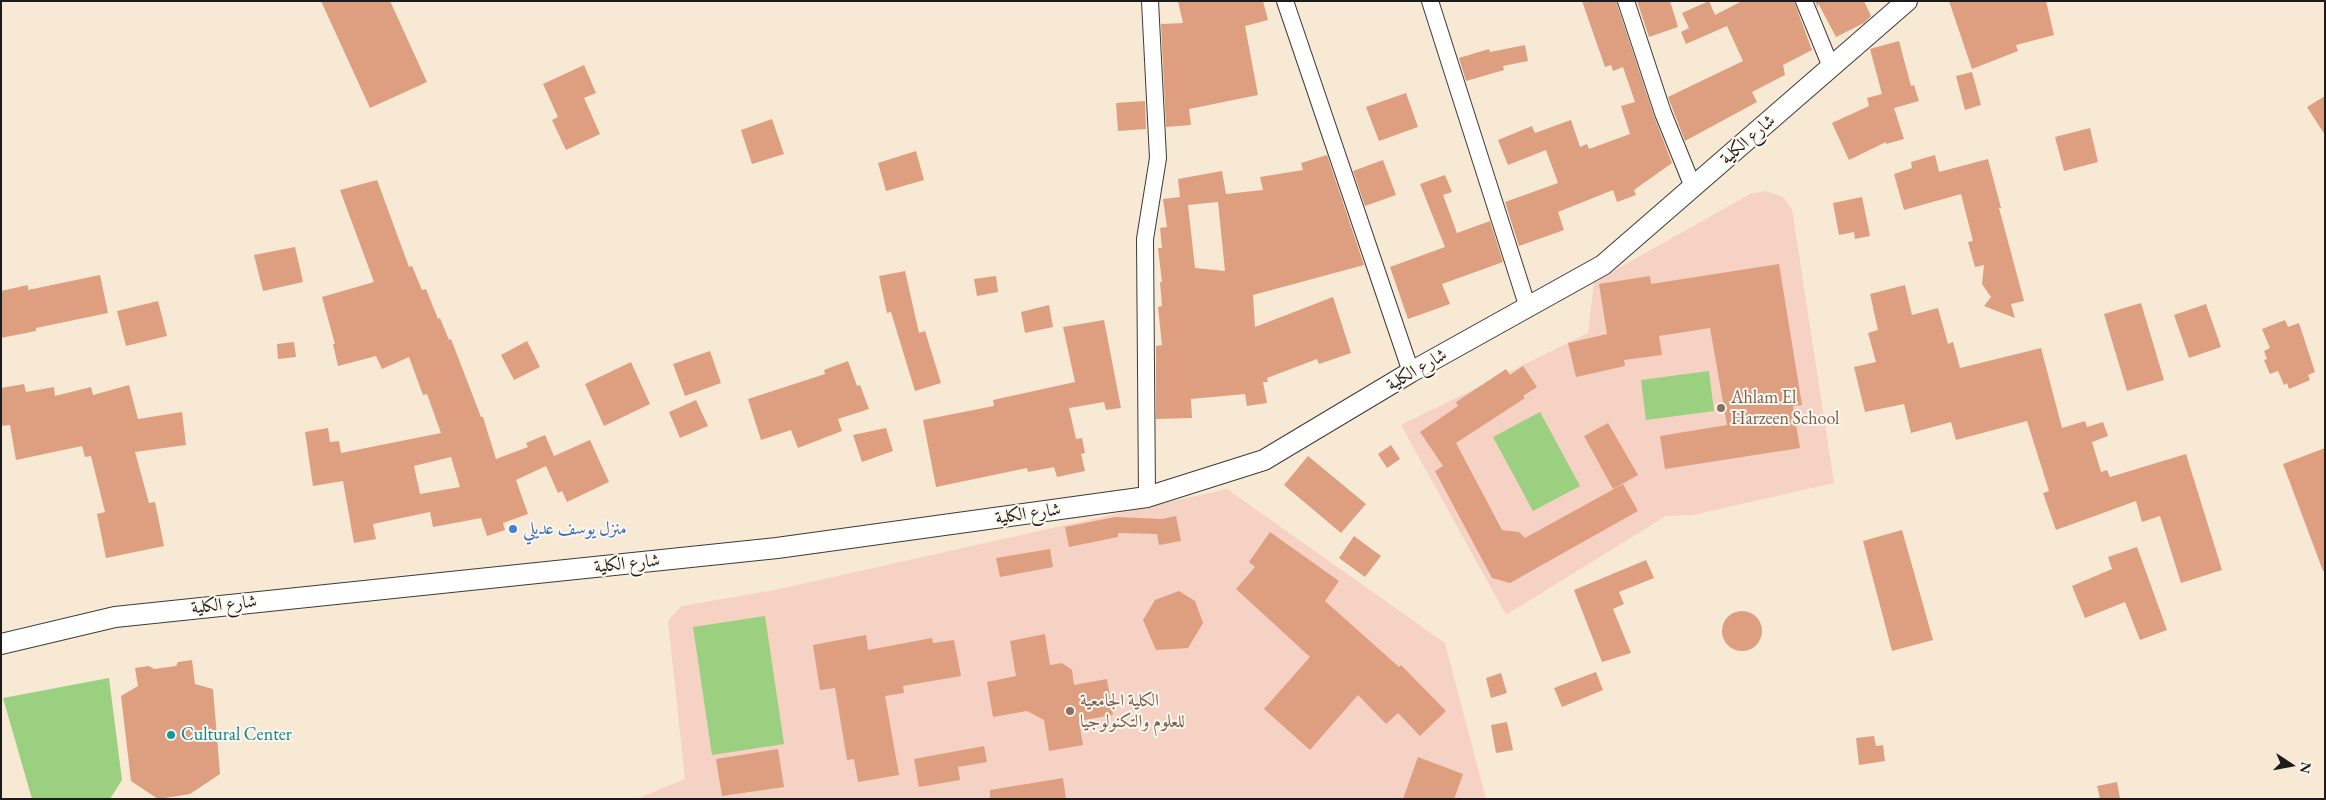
<!DOCTYPE html>
<meta charset="utf-8">
<style>
body{margin:0}
#map{position:relative;width:2326px;height:800px;overflow:hidden;background:#f8e9d5;font-family:"EB Garamond",serif}
canvas{display:block}
.frame{position:absolute;inset:0;border:2px solid #1c1c1c;pointer-events:none}
.north{position:absolute;left:2266px;top:740px;width:50px;height:50px;-webkit-text-stroke:4px #fbf7ec;paint-order:stroke;rotate:101deg;font-size:14px;font-weight:700;line-height:20px;text-align:center;color:#1c1c1c}
.north::after{content:'';display:block;margin:auto;width:18px;height:22px;background:#1c1c1c;clip-path:polygon(50% 0,100% 100%,50% 72%,0 100%)}
</style>
<div id="map">
<canvas width="2326" height="800"></canvas>
<div class="frame"></div>
<div class="north">N</div>
</div>
<script>
const ctx = document.querySelector('canvas').getContext('2d');
ctx.lineJoin = 'round';
function fillPath(path, color) { ctx.fillStyle = color; ctx.fill(path, 'evenodd'); }
function trace(path, color, width, dash) { ctx.strokeStyle = color; ctx.lineWidth = width; ctx.lineCap = dash ? 'butt' : 'round'; ctx.setLineDash(dash || []); ctx.stroke(path); }
function label(font, color, halo, rows, align = 'center') {
  ctx.font = font + ' "EB Garamond",Amiri,serif'; ctx.lineWidth = 4; ctx.setLineDash([]); ctx.textBaseline = 'middle'; ctx.strokeStyle = halo; ctx.fillStyle = color; for (const [text, x, y, turn = 0] of rows) {
    ctx.save(); ctx.translate(x, y); ctx.rotate((+turn || 0) * Math.PI / 180); ctx.textAlign = isNaN(turn) ? turn : align; if (halo) ctx.strokeText(text, 0, 0); ctx.fillText(text, 0, 0); ctx.restore();
  }
}
fillPath(new Path2D(`
 M1766 191 1783 197 1792 209 1834 483 1693 515 1666 516 1506 615 1401 425 1588 333 1594 282 1750 194Z
 M1227 489 1445 643 1486 799H636L685 779 668 621 681 606 775 590Z`), '#f6d2c4');
fillPath(new Path2D(`
 M1709 371 1714 411 1646 420 1641 380Z
 M1540 412 1580 486 1533 511 1493 437Z
 M765 616 784 744 712 755 693 627Z
 M109 678 122 780 110 799H32L3 698Z`), '#9bd081');
fillPath(new Path2D(`
 M321 1H390L427 82 370 108Z
 M1178 1H1263L1268 20 1245 26 1258 95 1189 109 1191 125 1166 127 1161 24 1183 23Z
 M1582 1H1616L1654 116 1672 163 1634 190 1636 195 1617 202 1613 190 1558 212 1564 230 1519 246 1505 202 1558 183 1546 150 1508 165 1498 140 1532 126 1535 133 1571 120 1580 147 1587 144 1589 149 1630 134 1621 106 1635 102 1623 67 1613 71 1611 65 1605 67Z
 M1637 1H1670L1678 27 1649 37Z
 M1709 1 1715 15 1742 1H1794L1812 50 1783 65 1785 75 1752 92 1757 102 1685 141 1668 97 1743 61 1727 26 1686 44 1681 32 1689 28 1682 13Z
 M1815 1H1864L1871 16 1864 23 1836 37 1818 3V8Z
 M1949 1H2046L2054 35 2016 45 2018 51 1972 69Z
 M1899 41 1911 86 1914 85 1919 101 1894 108 1904 139 1886 144V142L1849 160 1832 123 1869 106 1867 98 1882 94 1870 49Z
 M1525 45 1528 61 1503 66 1504 70 1466 81 1459 58 1489 49 1490 52Z
 M584 65 596 93 584 98 600 134 566 150 552 120 558 117 543 84Z
 M1972 72 1981 105 1965 110 1956 76Z
 M1406 93 1418 127 1379 141 1366 107Z
 M2325 96V135L2307 107Z
 M1145 101 1146 129 1118 131 1116 103Z
 M772 119 784 154 752 164 741 130Z
 M2090 128 2098 162 2064 171 2055 137Z
 M916 151 924 180 886 191 878 163Z
 M1327 155 1364 265 1253 295 1255 327 1333 297 1351 353 1319 364 1317 359 1267 378 1268 382H1263L1267 403 1247 406 1245 394 1191 399 1192 418 1156 419V346L1162 345 1158 307 1162 306 1160 282H1162L1158 248H1162L1160 228 1167 227 1163 199 1180 197 1178 179 1222 171 1226 194 1263 190 1260 177 1303 170 1301 163ZM1218 202 1225 271 1195 268 1188 205Z
 M1935 155 1939 172 1988 159 2001 208H1999L2024 301 2011 304 2015 318 1984 306 1991 297 1982 284 1984 265 1975 267 1968 242 1973 241 1961 194 1904 210 1894 174 1912 168 1911 162Z
 M1383 160 1396 195 1365 206 1353 171Z
 M1445 175 1452 192 1443 195 1457 233 1490 221 1503 262 1442 284 1450 304 1408 319 1390 267 1445 247 1420 184Z
 M377 180 409 267 412 266 422 290 426 289 438 319 440 318 449 340 451 339 481 417H483L496 459 528 447 526 443 545 435 554 456 590 440 609 482 567 502 562 491 558 493 546 466 516 480 528 514 503 523 505 530 487 536 481 518 433 527 430 512 373 524 376 539 354 543 343 481 313 486 305 432 328 428 330 442 339 441 341 453 441 433 427 394 423 395 409 357 382 369 376 356 338 366 333 344H335L322 297 374 282 340 190ZM451 457 460 487 420 494 414 466Z
 M1862 197 1870 236 1855 239 1854 232 1839 235 1833 203Z
 M295 247 303 282 263 291 254 255Z
 M1779 264 1802 405 1793 406 1800 448 1665 469 1660 436 1727 425 1710 328 1659 336 1662 355 1624 360 1625 366 1576 377 1568 343 1607 334 1599 284 1650 276 1651 284Z
 M905 271 919 333 925 331 941 383 915 391 891 312 887 313 879 276Z
 M100 275 108 313 36 328V331L1 338V291L28 285V290Z
 M996 276 998 292 977 296 974 279Z
 M1905 285 1912 315 1938 308 1948 344 1953 342 1960 368 2041 348 2062 428 2085 421 2087 427 2103 422 2108 436 2092 442 2101 472 2107 470 2110 477 2186 454 2222 570 2181 583 2160 516 2142 522 2136 501 2056 530 2043 493 2049 491 2027 421 1956 440 1951 422 1911 433 1904 404 1865 412 1854 367 1876 362 1868 333 1878 330 1870 294Z
 M158 301 167 336 126 346 117 311Z
 M2141 303 2164 380 2127 391 2104 314Z
 M2206 304 2221 347 2189 358 2174 315Z
 M1049 305 1053 327 1025 333 1021 312Z
 M1104 320 1121 408 1106 410 1104 402 1069 408 1076 439 1082 438 1085 453 1081 454 1085 471 1057 477 1054 467 1028 472 1027 468 936 487 923 420 994 406 993 400 1075 382 1063 327Z
 M2285 320 2288 327 2299 323 2315 372 2308 375 2310 380 2289 389 2287 383 2284 385 2278 371 2270 374 2264 360 2267 359 2264 351 2270 348 2262 329Z
 M527 341 540 367 514 380 501 355Z
 M294 342 296 357 278 359 277 344Z
 M710 351 721 383 685 396 673 364Z
 M848 361 857 386 860 385 869 409 838 419 842 431 798 448 791 430 761 440 748 399 825 374 824 370Z
 M631 362 650 404 604 426 585 384Z
 M1523 366 1537 387 1523 396 1525 398 1456 443 1502 530 1519 532 1525 538 1623 484 1638 511 1510 583 1492 578 1435 471 1443 466 1420 432 1458 406 1456 402 1506 369 1510 375Z
 M24 384 26 392 54 387 55 396 91 387 93 395 129 385 138 419 182 412 186 445 135 452 149 503 155 502 164 546 106 558 97 514 105 512 91 456 85 457 82 446 16 460 10 425 1 426V388Z
 M696 400 708 426 680 438 669 412Z
 M1608 423 1638 475 1613 489 1584 436Z
 M886 428 893 451 862 462 853 435Z
 M1391 445 1400 459 1387 468 1378 454Z
 M2325 448V570L2323 571 2283 464Z
 M1308 456 1366 504 1341 533 1284 485Z
 M1176 516 1181 541 1159 545 1157 534 1118 533V537L1069 547 1065 527 1115 517 1162 519Z
 M1902 530 1933 640 1892 651 1863 541Z
 M1270 532 1339 581 1325 601 1399 667 1401 665 1446 711 1420 736 1398 713 1386 724 1358 695 1310 750 1264 709 1310 657 1236 589 1255 567 1249 562Z
 M1354 536 1381 556 1365 577 1339 558Z
 M2137 547 2167 630 2140 640 2125 602 2085 618 2072 586 2112 569 2108 557Z
 M1050 549 1053 567 1000 577 996 558Z
 M1646 560 1654 578 1619 592 1624 604 1613 609 1631 653 1602 662 1574 590Z
 M1179 591 1195 601 1203 623 1188 648 1156 650 1143 620 1155 600Z
 M1722 631a20 20 0 1 1 40 0a20 20 0 1 1-40 0Z
 M1045 634 1050 665 1062 663 1072 670 1074 685 1107 679 1113 715 1079 721 1083 745 1049 751 1044 720 1027 711 993 717 987 682 1016 676 1010 641Z
 M866 635 868 650 932 638 933 643 954 640 961 676 903 686 904 693 885 696 899 775 858 782 854 759 847 760 835 688 820 690 813 645Z
 M192 660 195 684 213 689 220 774 190 794 158 799 131 781 121 696 138 686 135 668 149 666 154 669 176 666 178 662Z
 M1596 672 1603 690 1562 707 1554 688Z
 M1501 673 1507 693 1491 698 1486 678Z
 M1507 722 1513 750 1496 753 1491 725Z
 M1874 736 1876 746 1883 745 1885 761 1859 765 1856 738Z
 M984 746 987 762 958 767 960 780 919 787 914 759Z
 M778 749 784 787 722 796 716 759Z
 M1418 757 1463 774 1454 799H1403Z
 M1063 778 1066 799H990V790Z
 M2117 782 2120 799H2100L2097 786Z`), '#dd9f80');
const minor = new Path2D(`
 M1285 1 1411 372
 M1430 1 1528 308
 M1626 1 1663 113 1693 187
 M1804 1 1831 67
 M1147 497 1145 239 1158 158 1150 1`);
const tertiary = new Path2D(`
 M1 644 115 617 777 548 1147 497 1264 460 1411 372 1603 265 1907 1`);
trace(minor, '#3d3b38', 18);
trace(tertiary, '#3d3b38', 22);
trace(minor, '#fff', 16);
trace(tertiary, '#fff', 20);
for (const [x, y, r, color] of [
 [1721,408,5,"#8d6e63"],
 [513,529,5,"#3f7fe0"],
 [1070,711,5,"#8d6e63"],
 [171,735,5,"#0f9aa8"]
]) { const dot = new Path2D(); dot.arc(x, y, r, 0, 2 * Math.PI); ctx.fillStyle = color; ctx.fill(dot); trace(dot, '#fbf7ec', 2); }
label('18px', '#1c1c1c', '#fbf7ec', [
 ["شارع الكلية",1748,140,-41],
 ["شارع الكلية",1417,370,-30],
 ["شارع الكلية",1028,514,-8],
 ["شارع الكلية",627,564,-6],
 ["شارع الكلية",224,605,-6]
]);
label('18px', '#785e54', '#fbf7ec', [
 ["Ahlam El",1731,398],
 ["Harzeen School",1731,419],
 ["الكلية الجامعية",1080,701],
 ["للعلوم والتكنولوجيا",1080,722]
], 'left');
label('18px', '#366cbe', '#fbf7ec', [
 ["منزل يوسف عديلي",523,529]
], 'left');
label('18px', '#0d838f', '#fbf7ec', [
 ["Cultural Center",181,735]
], 'left');
</script>
